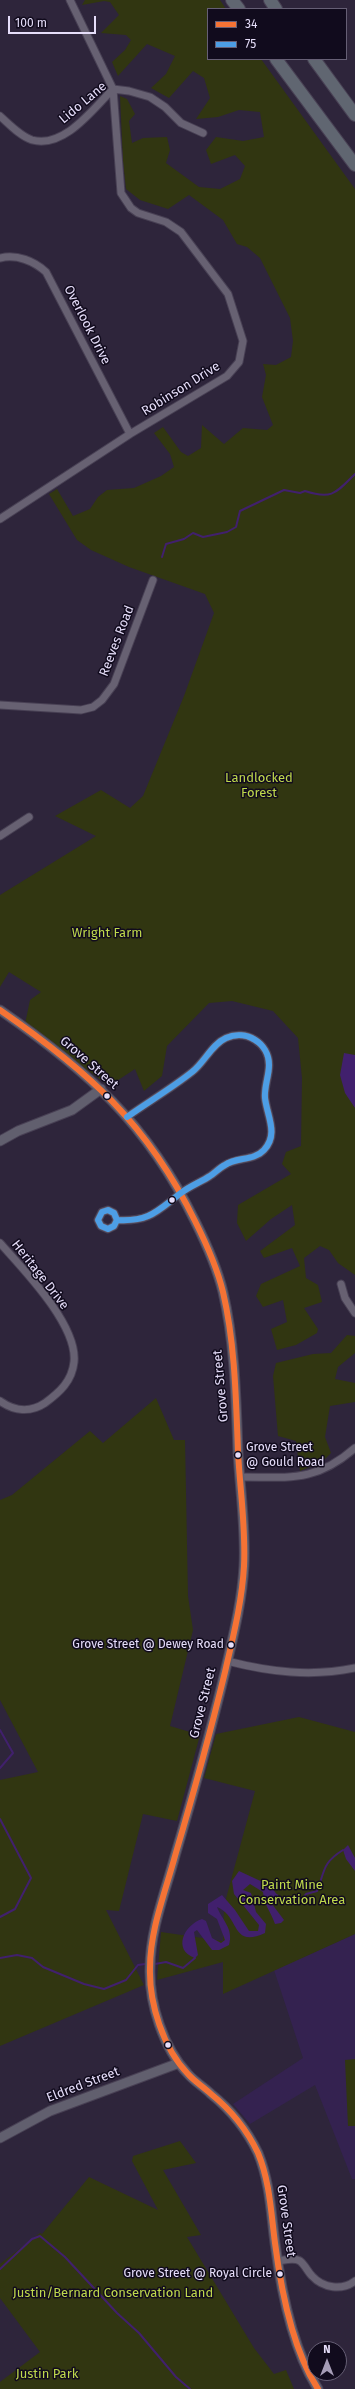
<!DOCTYPE html>
<style>
body{margin:0}
#map{position:relative;width:355px;height:2389px;overflow:hidden;background:#2e253b;font-family:"Fira Sans",sans-serif}
canvas{display:block}
.legend{position:absolute;left:207px;top:8px;width:140px;height:52px;box-sizing:border-box;background:#110b1d;border:1px solid #665f75;margin:0;padding:5px 7px;list-style:none;font-size:12px;color:#e6defa}
.legend li{display:flex;align-items:center;gap:8px;height:20px}
.legend b{width:20px;border:1px solid #665f75}
.north{position:absolute;left:307px;top:2341px;width:40px;height:40px;box-sizing:border-box;background:#110b1d;border:1px solid #665f75;border-radius:50%;rotate:0deg;font-size:11px;font-weight:700;line-height:16px;text-align:center;color:#e6defa}
.north::after{content:'';display:block;margin:auto;width:14px;height:18px;background:#a69db7;clip-path:polygon(50% 0,100% 100%,50% 72%,0 100%)}
.scale{position:absolute;left:8px;top:16px;width:88px;height:18px;box-sizing:border-box;border:2px solid #e6defa;border-top:0;padding-left:5px;font-size:12px;line-height:14px;white-space:nowrap;color:#e6defa;-webkit-text-stroke:3px #110b1d;paint-order:stroke}
</style>
<div id="map">
<canvas width="355" height="2389"></canvas>
<ul class="legend">
<li><b style="height:5px;background:#f57335"></b>34</li>
<li><b style="height:5px;background:#4d9ee5"></b>75</li>
</ul>
<div class="north">N</div>
<div class="scale">100 m</div>
</div>
<script>
const ctx = document.querySelector('canvas').getContext('2d');
ctx.lineJoin = 'round';
function fillPath(path, color) { ctx.fillStyle = color; ctx.fill(path, 'evenodd'); }
function trace(path, color, width, dash) { ctx.strokeStyle = color; ctx.lineWidth = width; ctx.lineCap = dash ? 'butt' : 'round'; ctx.setLineDash(dash || []); ctx.stroke(path); }
function label(font, color, halo, rows, align = 'center') {
  ctx.font = font + ' "Fira Sans",sans-serif'; ctx.lineWidth = 3; ctx.setLineDash([]); ctx.textBaseline = 'middle'; ctx.strokeStyle = halo; ctx.fillStyle = color; for (const [text, x, y, turn = 0] of rows) {
    ctx.save(); ctx.translate(x, y); ctx.rotate((+turn || 0) * Math.PI / 180); ctx.textAlign = isNaN(turn) ? turn : align; if (halo) ctx.strokeText(text, 0, 0); ctx.fillText(text, 0, 0); ctx.restore();
  }
}
fillPath(new Path2D(`
 M355 1934V2179H352L315 2085 250 2124 233 2104 303 2058 274 1970Z`), '#342250');
fillPath(new Path2D(`
 M85 0H220L226 9H208V59H261L355 189V1275L338 1263 329 1250 320 1246 304 1258 306 1278 318 1285 322 1302 304 1308 318 1329 317 1333 296 1345 277 1350 271 1329 287 1322 283 1300 263 1307 256 1296 261 1284 300 1266 292 1248 264 1258 260 1251 295 1225 292 1205 271 1219 246 1241 237 1223 238 1205 291 1174 282 1164 286 1152 301 1146 302 1078 298 1038 273 1011 232 1001 209 1003 167 1046 162 1076 144 1091 135 1069 109 1086 25 1024 30 1000 41 992 9 972 0 987V895L96 836 55 816 101 790 130 808 143 796 184 696 214 613 205 594 129 567 91 550 77 540 49 494 57 489 73 516 90 509 98 497 107 490 134 488 161 476 174 467 170 454 154 433 163 427 181 452 188 456 201 448 202 425 224 444 243 428 267 430 273 425 262 397 266 375 263 364 276 365 291 357 293 341 290 318 260 258 247 247 237 244 223 220 189 195 168 209 140 200 126 189 123 161 120 96 127 99 135 114 129 121 132 143 143 138 167 137 170 150 166 163 199 187 220 189 240 179 245 166 235 155 211 164 206 150 216 137 243 141 264 137 260 112 239 110 218 117 196 119 210 98 204 78 193 71 169 98 151 88 166 74 175 56 147 44 118 76 112 62 125 50 131 40 126 35 101 33 119 15 110 2 104 1 82 5Z
 M347 1335 355 1336V1353L338 1367 335 1379 355 1383V1402L330 1406 325 1437 331 1453 322 1462 300 1471 296 1441 278 1436 273 1376 276 1363 313 1354 331 1353Z
 M156 1398 174 1440H185L188 1596 193 1630 170 1726 200 1735 177 1821 143 1814 119 1911 106 1910 144 1985 0 2046V1780L38 1772 0 1700V1500L12 1495 90 1431 103 1443Z
 M299 1717 355 1732V1934L223 1994V1962L157 1980 161 1932 223 1941 224 1906 255 1791 204 1778 216 1734Z
 M355 2059V2126H348L345 2060Z
 M180 2141 196 2163 163 2170 201 2235 187 2237 254 2348 274 2374 286 2370 294 2389H0V2382L40 2352 0 2298V2264L40 2233 42 2234 89 2177 158 2210 132 2161 133 2156Z`), '#313611');
fillPath(new Path2D(`
 M344 1053 355 1055V1108L345 1093 340 1075Z
 M348 1845 355 1858V1871L346 1859 343 1850Z
 M239 1871 267 1884 273 1889 277 1895 272 1904 284 1920 281 1923 275 1924C271 1912 264 1905 263 1892L250 1884 243 1890 251 1893 256 1912 266 1924 265 1933C231 1949 240 1916 217 1907 222 1920 234 1929 229 1945L219 1950H212L197 1930 194 1932 198 1955 195 1958C172 1950 184 1925 202 1919L206 1921 212 1938 221 1943 225 1940 217 1919 208 1913V1904L222 1895 235 1910 249 1931H258L259 1925 234 1894 232 1881Z`), '#41206d');
trace(new Path2D(`
 M162 557 166 544 184 539 193 533 203 537 227 532 236 527 240 511 284 490 300 493 305 491C332 500 336 493 355 474
 M0 1730 13 1753 0 1768
 M0 1819 31 1878 15 1909 0 1917
 M275 1894 290 1903 298 1904 306 1894 317 1891C325 1871 322 1863 343 1850
 M0 1958 17 1955 32 1958 43 1967 84 1984 104 1989 126 1980 138 1965 145 1964
 M155 1964 166 1962 183 1968 195 1958 194 1956
 M0 2269 32 2239 40 2236 65 2257 117 2313 139 2333 176 2377 190 2389`), '#41206d', 2);
const street = new Path2D(`
 M0 116C9 124 20 136 32 140 64 149 93 109 113 89L129 91 150 97 165 107 181 123 203 133
 M0 258C17 254 34 261 46 272L130 434
 M0 519 130 434 227 376 239 362 243 341 228 294 181 232 166 222 138 213 131 208 121 193 113 89 70 0
 M0 705 81 710 93 707 102 700 114 684 153 580
 M0 836 29 817
 M117 1220 114 1213 108 1210 102 1212 98 1220 101 1226 108 1229 114 1226 117 1220C150 1222 157 1211 181 1193 190 1186 201 1182 210 1176 215 1173 219 1168 225 1165 236 1157 254 1161 264 1150 279 1134 267 1116 265 1098 264 1087 269 1076 269 1065 269 1043 246 1029 226 1038 212 1044 204 1063 192 1072 172 1088 148 1102 127 1117
 M0 1243C23 1269 78 1325 74 1362 72 1381 60 1392 45 1403 30 1413 14 1411 0 1401
 M341 1284 345 1298 355 1313
 M240 1477C289 1477 315 1483 355 1448
 M227 1661C270 1672 311 1677 355 1668
 M278 2261C285 2260 294 2257 300 2261 305 2265 308 2272 312 2276 323 2288 342 2291 355 2281`);
const secondary = new Path2D(`
 M0 1010C88 1071 147 1123 195 1221 206 1243 217 1267 223 1292 235 1343 236 1399 238 1452 240 1490 246 1528 244 1566 242 1602 233 1637 225 1672 210 1734 193 1795 175 1856 165 1893 150 1930 150 1968 149 2003 163 2048 188 2074 195 2082 204 2087 211 2094 231 2110 247 2130 258 2153 270 2182 271 2213 275 2243 281 2290 292 2349 318 2389
 M0 1141 18 1131 72 1110 101 1089
 M0 2138 50 2111 179 2063`);
const highway = new Path2D(`
 M232 0 239 9
 M270 0 276 9
 M276 59 355 165
 M314 59 355 115`);
trace(street, '#484054', 9);
trace(secondary, '#484054', 11);
trace(highway, '#484054', 14);
trace(street, '#676172', 7);
trace(secondary, '#615f6e', 9);
trace(highway, '#606671', 12);
trace(new Path2D(`
 M0 1010C88 1071 147 1123 195 1221 206 1243 217 1267 223 1292 235 1343 236 1399 238 1452 240 1490 246 1528 244 1566 242 1602 233 1637 225 1672 210 1734 193 1795 175 1856 165 1893 150 1930 150 1968 149 2003 163 2048 188 2074 195 2082 204 2087 211 2094 231 2110 247 2130 258 2153 270 2182 271 2213 275 2243 281 2290 292 2349 318 2389`), '#f57335', 6);
trace(new Path2D(`
 M117 1220 114 1213 108 1210 102 1212 98 1220 101 1226 108 1229 114 1226 117 1220C150 1222 157 1211 181 1193 190 1186 201 1182 210 1176 215 1173 219 1168 225 1165 236 1157 254 1161 264 1150 279 1134 267 1116 265 1098 264 1087 269 1076 269 1065 269 1043 246 1029 226 1038 212 1044 204 1063 192 1072 172 1088 148 1102 127 1117`), '#4d9ee5', 6);
for (const [x, y, r, color] of [
 [107,1096,3.5,"#e6defa"],
 [172,1200,3.5,"#e6defa"],
 [238,1455,3.5,"#e6defa"],
 [231,1645,3.5,"#e6defa"],
 [168,2045,3.5,"#e6defa"],
 [280,2274,3.5,"#e6defa"]
]) { const dot = new Path2D(); dot.arc(x, y, r, 0, 2 * Math.PI); ctx.fillStyle = color; ctx.fill(dot); trace(dot, '#110b1d', 1.5); }
label('12px', '#e6defa', '#110b1d', [
 ["Grove Street",246,1448,"left"],
 ["@ Gould Road",246,1463,"left"],
 ["Grove Street @ Dewey Road",224,1645],
 ["Grove Street @ Royal Circle",272,2274]
], 'right');
label('13px', '#e6defa', '#110b1d', [
 ["Lido Lane",83,103,-40],
 ["Overlook Drive",87,325,63],
 ["Robinson Drive",181,389,-32],
 ["Reeves Road",117,641,-69],
 ["Grove Street",89,1063,41],
 ["Heritage Drive",40,1275,52],
 ["Grove Street",221,1386,-95],
 ["Grove Street",203,1703,-76],
 ["Eldred Street",83,2085,-21],
 ["Grove Street",286,2221,82]
]);
label('13px', '#bfd94c', '#110b1d', [
 ["Landlocked",259,778],
 ["Forest",259,793],
 ["Wright Farm",107,933],
 ["Paint Mine",292,1885],
 ["Conservation Area",292,1900],
 ["Justin/Bernard Conservation Land",113,2293],
 ["Justin Park",47,2374]
]);
</script>
